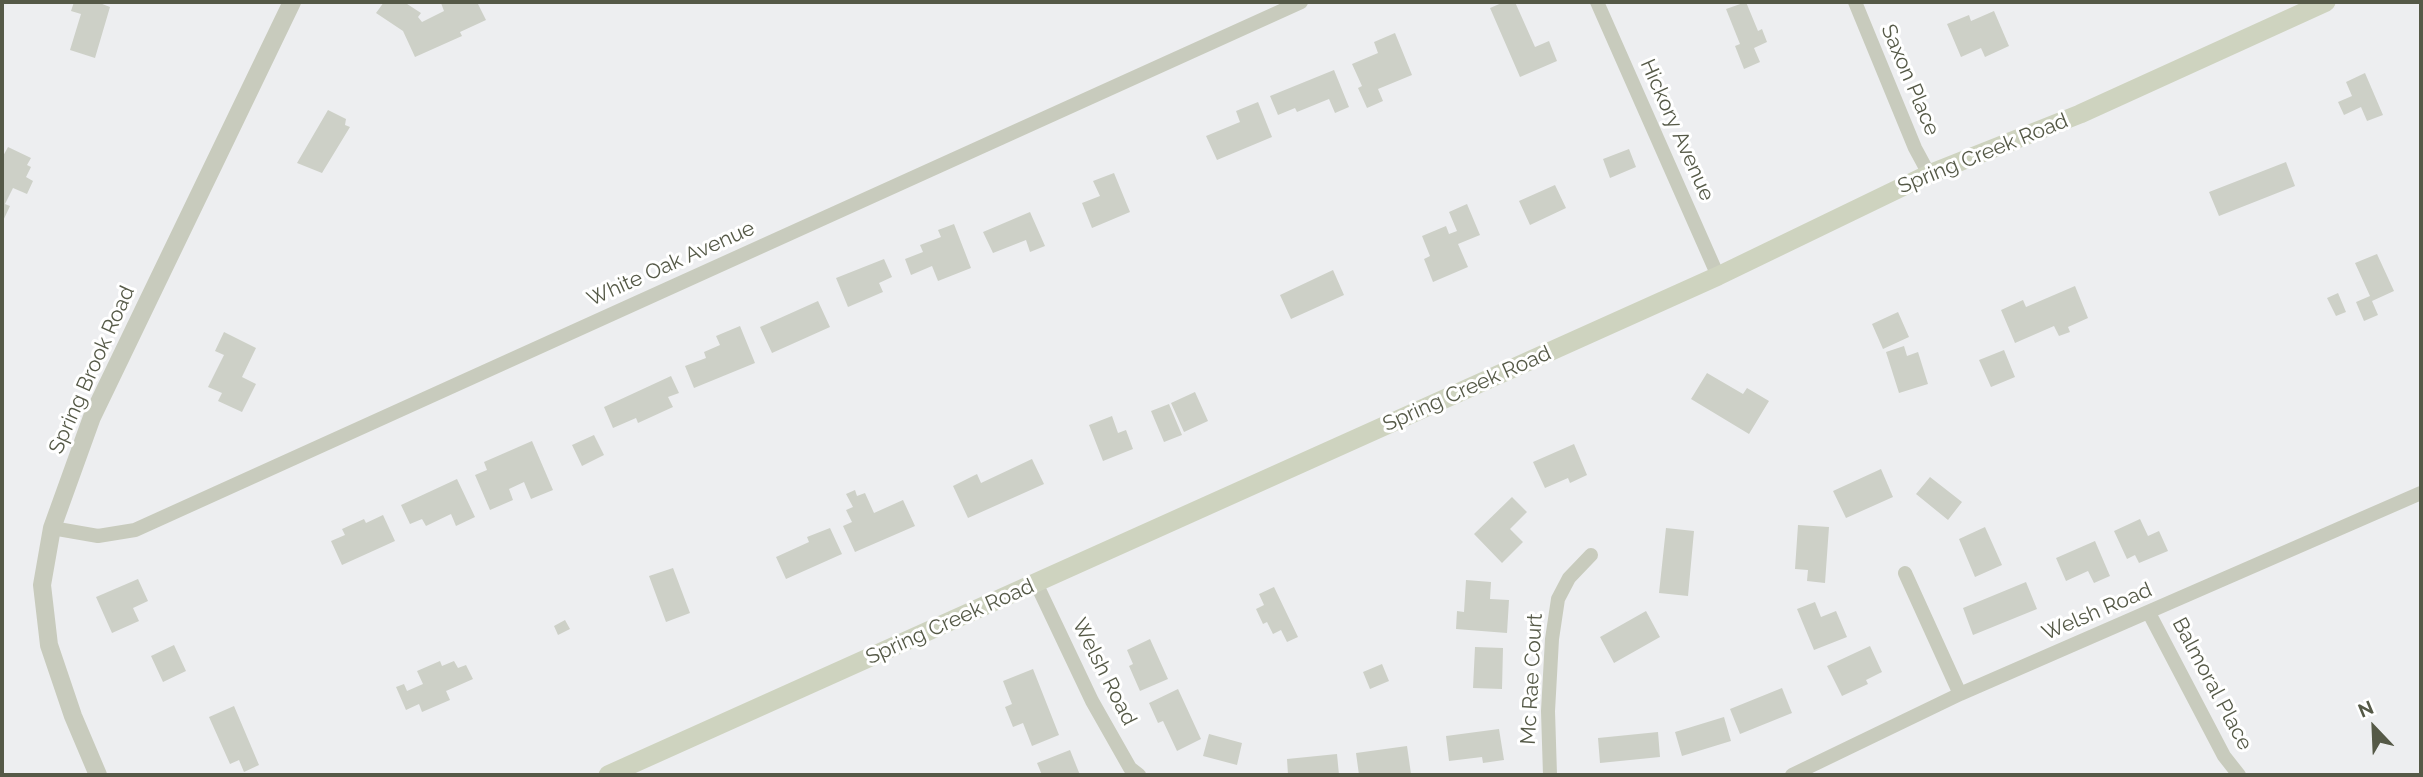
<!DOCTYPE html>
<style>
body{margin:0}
#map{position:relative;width:2423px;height:777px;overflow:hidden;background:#edeef0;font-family:Raleway,sans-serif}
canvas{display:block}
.frame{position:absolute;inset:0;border:4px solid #555947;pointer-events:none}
.north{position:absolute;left:2339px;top:693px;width:70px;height:70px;-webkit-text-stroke:5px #fff;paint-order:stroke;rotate:337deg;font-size:19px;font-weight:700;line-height:28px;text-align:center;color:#555947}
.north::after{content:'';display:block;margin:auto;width:24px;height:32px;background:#555947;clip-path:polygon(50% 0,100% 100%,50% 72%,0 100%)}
</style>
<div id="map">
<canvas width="2423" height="777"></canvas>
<div class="frame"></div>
<div class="north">N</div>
</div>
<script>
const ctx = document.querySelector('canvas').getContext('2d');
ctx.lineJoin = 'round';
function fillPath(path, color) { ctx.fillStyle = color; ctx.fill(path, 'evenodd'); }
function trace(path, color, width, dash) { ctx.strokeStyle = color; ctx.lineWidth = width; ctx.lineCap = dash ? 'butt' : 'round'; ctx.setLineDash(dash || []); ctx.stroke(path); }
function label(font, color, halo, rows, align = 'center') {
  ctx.font = font + ' Raleway,sans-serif'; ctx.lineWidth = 6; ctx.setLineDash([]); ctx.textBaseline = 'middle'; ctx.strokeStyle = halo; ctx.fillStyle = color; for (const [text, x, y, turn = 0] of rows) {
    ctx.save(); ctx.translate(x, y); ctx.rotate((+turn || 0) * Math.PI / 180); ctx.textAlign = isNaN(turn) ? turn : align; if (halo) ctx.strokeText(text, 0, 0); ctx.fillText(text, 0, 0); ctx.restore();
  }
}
fillPath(new Path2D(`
 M74 2H97L110 7 95 58 70 50 81 14 71 11Z
 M384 2H404L421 13 418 17 422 22 444 11 441 3 444 2H477L486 20 460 32 462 36 415 57 403 31 376 13Z
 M1504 2H1515L1535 47 1549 41 1557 61 1520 77 1490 8Z
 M1746 2 1758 31 1762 29 1767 42 1754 48 1760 62 1744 69 1735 46 1740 44 1726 9Z
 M1994 11 2009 46 1985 57 1981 48 1961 57 1947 24 1969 15 1971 21Z
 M1395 33 1412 75 1378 89 1383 101 1367 108 1358 88 1362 86 1352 64 1378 53 1374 42Z
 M1334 70 1349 107 1335 113 1329 99 1297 112 1295 108 1278 115 1270 96Z
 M2365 73 2383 115 2367 121 2361 107 2344 115 2338 102 2352 96 2346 82Z
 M1258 102 1272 137 1217 160 1206 136 1240 122 1236 111Z
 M328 110 346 119 345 125 350 127 322 173 297 163Z
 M8 147 31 158 27 165 31 167 26 177 33 181 27 194 13 188 5 204 10 206 2 223V158Z
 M1629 149 1636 167 1610 178 1603 159Z
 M2286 162 2295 186 2219 216 2209 192Z
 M1114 173 1130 212 1092 228 1082 203 1100 196 1093 181Z
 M1555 185 1566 208 1530 225 1519 201Z
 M1467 204 1480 235 1458 244 1468 267 1433 282 1424 259 1430 256 1422 236 1446 226 1449 234 1457 231 1449 212Z
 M1030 212 1045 246 1030 252 1026 240 993 253 983 232Z
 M954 224 971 268 938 281 932 266 911 275 905 259 923 252 920 245 941 237 938 230Z
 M2377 254 2394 291 2372 301 2378 315 2364 321 2356 302 2370 296 2355 263Z
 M884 259 892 277 879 283 883 292 848 307 836 278Z
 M1333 270 1344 295 1291 319 1280 295Z
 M2075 286 2088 318 2068 327 2070 332 2059 336 2054 326 2015 343 2001 310 2023 300 2026 307Z
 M2338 293 2346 312 2336 316 2327 298Z
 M818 301 830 327 772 353 760 327Z
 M1898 312 1909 337 1883 349 1872 324Z
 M740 326 755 363 694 388 685 366 706 358 704 352 720 345 716 336Z
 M224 332 256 348 242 377 256 384 242 412 218 401 222 393 208 387 224 355 215 351Z
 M1904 346 1907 356 1918 352 1928 384 1899 393 1886 352Z
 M2004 350 2015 377 1991 387 1979 360Z
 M1707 373 1743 394 1747 388 1769 401 1749 434 1691 399Z
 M671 376 679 393 668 397 673 407 638 423 636 418 613 428 604 407Z
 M1195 392 1208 421 1184 432 1171 403Z
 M1169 404 1182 435 1164 442 1151 411Z
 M1112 416 1118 433 1126 430 1133 449 1103 461 1089 425Z
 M594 435 604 455 582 466 572 445Z
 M532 441 553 490 531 499 524 482 509 489 513 500 490 510 475 475 487 470 484 462Z
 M1574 444 1587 475 1570 483 1568 478 1545 488 1533 462Z
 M1032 459 1044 484 968 518 953 486 977 474 981 483Z
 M1881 469 1893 497 1846 518 1833 491Z
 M1930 477 1962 502 1948 520 1916 494Z
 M457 479 475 517 456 526 451 514 426 526 422 519 410 524 401 505Z
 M855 490 857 496 865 493 874 513 903 500 915 526 855 552 843 526 852 522 846 510 853 507 846 494Z
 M1512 497 1527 512 1510 529 1523 542 1502 563 1474 534Z
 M383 515 395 541 342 565 331 541 345 535 342 529 364 519 366 523Z
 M2140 519 2148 536 2159 531 2168 551 2139 563 2135 555 2127 559 2114 531Z
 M1798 525 1829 527 1825 583 1807 581 1808 570 1795 569Z
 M1985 527 2002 565 1975 577 1959 539Z
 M830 528 842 554 786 579 776 557 809 542 807 537Z
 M1666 528 1694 531 1688 596 1659 593Z
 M2095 541 2110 576 2094 583 2088 571 2066 581 2056 558Z
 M673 568 690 613 666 622 649 576Z
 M138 579 148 601 133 608 139 621 112 633 96 597Z
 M1466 580 1491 582 1490 599 1509 600 1507 633 1456 629 1457 611 1464 612Z
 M2026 582 2037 609 1973 635 1963 608Z
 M1274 587 1298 637 1287 642 1281 630 1273 634 1267 622 1263 624 1256 609 1264 605 1259 594Z
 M1815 602 1821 617 1836 611 1847 637 1814 650 1797 609Z
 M1646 611 1660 637 1614 663 1600 637Z
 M565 620 570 629 558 635 554 626Z
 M1150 639 1168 679 1140 691 1129 666 1133 664 1127 650Z
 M174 645 186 671 163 682 151 656Z
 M1870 646 1882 672 1866 680 1868 684 1842 696 1827 666Z
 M1475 647 1503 648 1502 689 1473 688Z
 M440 661 442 666 454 661 458 668 466 665 473 679 446 691 450 700 422 712 419 704 406 710 396 687 404 684 407 691 423 684 417 671Z
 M1382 664 1389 681 1370 689 1363 672Z
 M1033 669 1059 735 1032 746 1023 723 1013 727 1005 707 1012 704 1003 681Z
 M1782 688 1792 713 1740 734 1730 709Z
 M1178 689 1201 739 1177 751 1163 721 1158 723 1149 703Z
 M234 706 259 765 244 772 239 760 230 764 209 717Z
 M1724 717 1731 741 1682 756 1675 732Z
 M1499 729 1504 760 1483 763 1482 757 1449 761 1446 736Z
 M1658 732 1660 757 1600 763 1598 738Z
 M1209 734 1242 743 1237 765 1203 756Z
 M1407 746 1411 774 1359 775 1356 753Z
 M1070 750 1080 775H1042L1037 763Z
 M1337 754 1339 775H1288L1287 759Z`), '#cdd0c7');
trace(new Path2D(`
 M1597 2 1718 276
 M1855 2 1915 148 1929 174
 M52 528 98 536 135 530 1301 2
 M1905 573 1960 694
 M1036 583 1092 701 1130 768 1139 775
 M2149 613 2224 756 2239 775
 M1550 775 1548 711 1552 639 1558 599 1569 578 1591 555
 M1792 775 1960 694 2421 493`), '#c8cbbd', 14);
trace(new Path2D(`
 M98 775 73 716 49 645 42 585 52 528 92 417 292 2`), '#c8cbbd', 18);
trace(new Path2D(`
 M608 775 1718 276 1929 174 2080 114 2326 2`), '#ced3bf', 19);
label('21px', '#555947', '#fff', [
 ["Saxon Place",1910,80,67],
 ["Hickory Avenue",1677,130,66],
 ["Spring Creek Road",1983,154,-22],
 ["White Oak Avenue",671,264,-24],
 ["Spring Brook Road",92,370,-66],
 ["Spring Creek Road",1467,389,-24],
 ["Welsh Road",2097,612,-23],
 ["Spring Creek Road",950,622,-24],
 ["Welsh Road",1104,672,63],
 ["Mc Rae Court",1532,679,-87],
 ["Balmoral Place",2212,684,62]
]);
</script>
